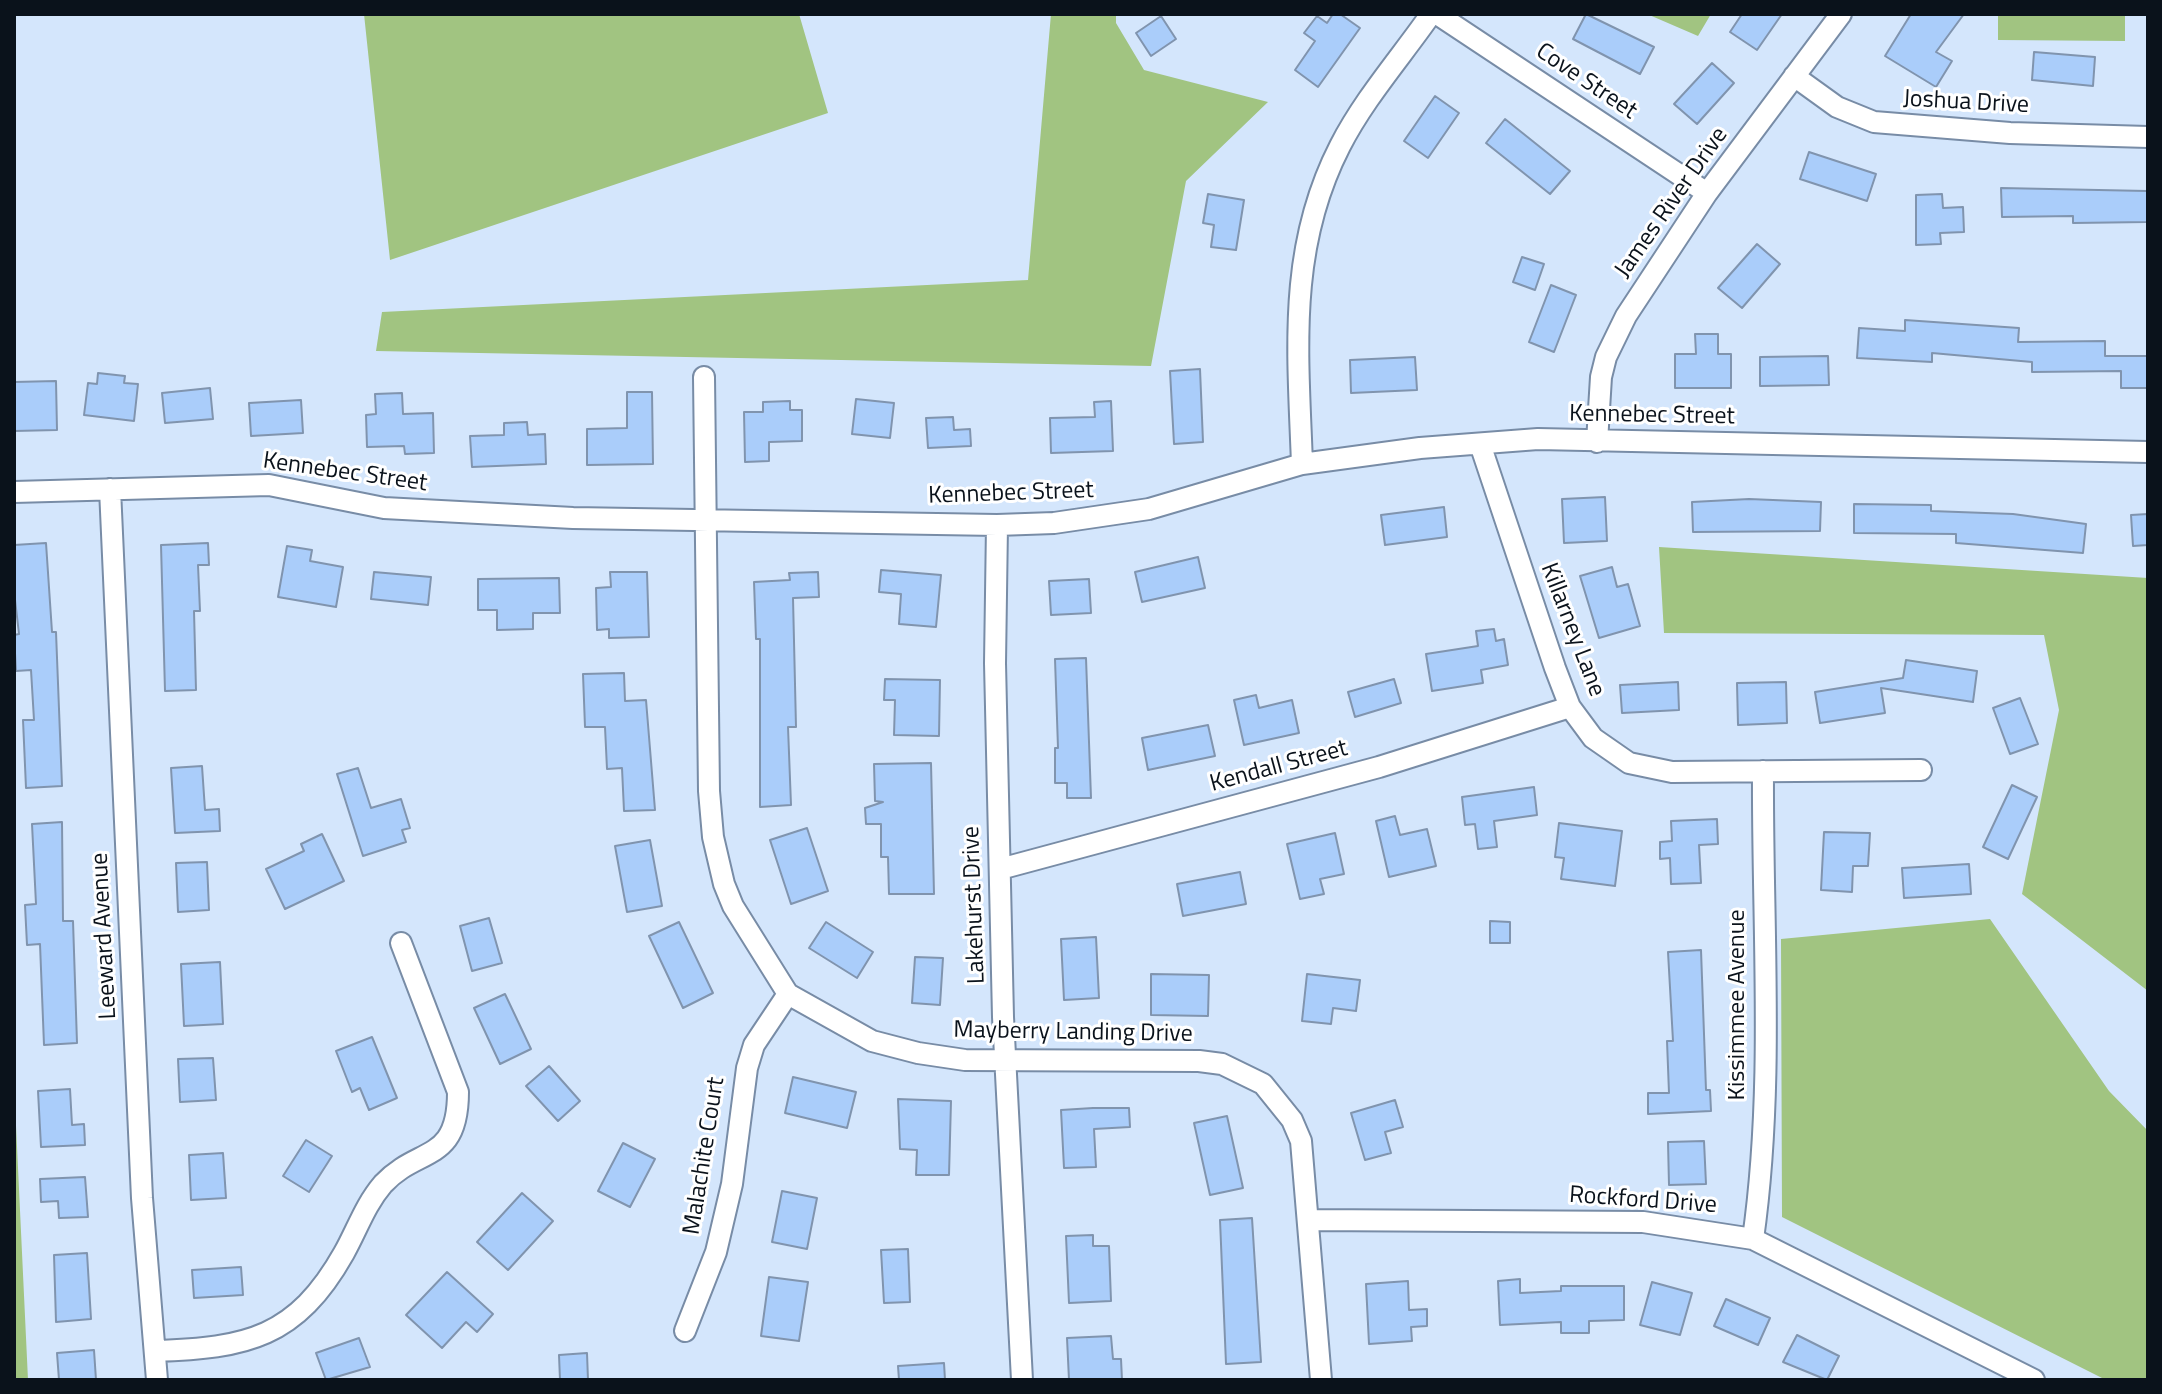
<!DOCTYPE html>
<style>
body{margin:0}
#map{position:relative;width:2162px;height:1394px;overflow:hidden;background:#d4e6fc;font-family:"Titillium Web",sans-serif}
canvas{display:block}
.frame{position:absolute;inset:0;border:16px solid #0a121b;pointer-events:none}
</style>
<div id="map">
<canvas width="2162" height="1394"></canvas>
<div class="frame"></div>
</div>
<script>
const ctx = document.querySelector('canvas').getContext('2d');
ctx.lineJoin = 'round';
function fillPath(path, color) { ctx.fillStyle = color; ctx.fill(path, 'evenodd'); }
function trace(path, color, width, dash) { ctx.strokeStyle = color; ctx.lineWidth = width; ctx.lineCap = dash ? 'butt' : 'round'; ctx.setLineDash(dash || []); ctx.stroke(path); }
function label(font, color, halo, rows, align = 'center') {
  ctx.font = font + ' "Titillium Web",sans-serif'; ctx.lineWidth = 6; ctx.setLineDash([]); ctx.textBaseline = 'middle'; ctx.strokeStyle = halo; ctx.fillStyle = color; for (const [text, x, y, turn = 0] of rows) {
    ctx.save(); ctx.translate(x, y); ctx.rotate((+turn || 0) * Math.PI / 180); ctx.textAlign = isNaN(turn) ? turn : align; if (halo) ctx.strokeText(text, 0, 0); ctx.fillText(text, 0, 0); ctx.restore();
  }
}
fillPath(new Path2D(`
 M364 14H799L828 113 390 260Z
 M1051 14H1116V23L1144 70 1268 102 1186 181 1151 366 376 351 382 312 1028 280Z
 M1647 14H1711L1698 36Z
 M1998 14H2125V41L1998 40Z
 M1659 547 2148 578V991L2022 894 2059 710 2044 635 1664 633Z
 M1990 919 2109 1091 2148 1131V1380H2106L1782 1217 1781 939Z
 M14 1083 28 1380H14Z`), '#a1c481');
const building = new Path2D(`
 M1333 14H1340L1360 28 1318 87 1295 70 1315 41 1304 33 1317 16 1327 23Z
 M1586 14 1654 47 1640 74 1573 39Z
 M1742 14H1782L1757 50 1730 32Z
 M1911 14H1964L1936 52 1952 61 1936 87 1885 56Z
 M1161 16 1176 39 1151 56 1136 33Z
 M2034 52 2095 57 2093 86 2032 80Z
 M1712 63 1734 83 1697 124 1674 104Z
 M1435 96 1459 113 1428 158 1404 141Z
 M1505 119 1570 171 1550 194 1486 143Z
 M1809 152 1876 174 1867 201 1800 179Z
 M2001 188 2147 191V222L2073 223V216L2002 217Z
 M1208 194 1244 200 1236 250 1211 247 1214 225 1203 223Z
 M1942 194 1943 208 1963 207 1964 232 1940 233 1941 244 1916 245V195Z
 M1757 244 1780 264 1742 308 1718 288Z
 M1522 257 1544 264 1535 290 1513 282Z
 M1551 285 1576 295 1554 352 1529 342Z
 M1905 320 2019 328 2018 342 2105 341V356H2148V388H2121V371L2032 372V362L1932 353V362L1857 358 1859 328 1905 331Z
 M1695 334H1718V354H1731V388H1675V354H1696Z
 M1828 356 1829 385 1760 386V357Z
 M1415 357 1417 390 1351 393 1350 360Z
 M1200 369 1203 442 1174 444 1170 371Z
 M98 373 125 376 124 383 138 384 134 421 84 415 88 383 97 384Z
 M56 381 57 430 14 431V382Z
 M210 388 213 419 165 423 162 393Z
 M627 392H652L653 464 587 465V429L627 428Z
 M402 393 403 414 433 413 434 453 405 454 404 446 367 447 366 415 376 414 375 394Z
 M856 399 894 403 890 438 852 434Z
 M301 400 303 433 251 436 249 403Z
 M790 401V410H802V441L769 442V461L745 462 744 412H763V402Z
 M1111 401 1113 451 1051 453 1050 418 1095 417 1094 402Z
 M953 417 954 430 970 429 971 446 928 448 926 418Z
 M527 422 528 435 545 434 546 464 472 467 470 436 504 435V423Z
 M1605 497 1607 541 1564 543 1562 499Z
 M1749 499 1821 502 1820 531 1693 532 1692 502Z
 M1854 504 1931 505V511L2013 514 2086 524 2083 553 1956 543V534L1854 533Z
 M1444 507 1447 537 1385 545 1381 515Z
 M2148 514V545L2133 546 2131 515Z
 M46 543 52 632H56L62 786 26 788 23 720H34L31 670 16 671 14 635 19 634 14 591V545Z
 M208 543 209 565H198L200 611H194L196 690 165 691 161 545Z
 M287 546 312 550 310 561 343 567 336 607 278 597Z
 M1198 557 1205 588 1142 602 1135 572Z
 M1612 567 1617 587 1628 584 1640 626 1599 638 1580 576Z
 M881 570 941 575 936 627 899 624 901 594 879 592Z
 M374 572 431 577 428 605 371 599Z
 M610 572H647L649 637 609 638V629L597 630 596 588 611 587Z
 M818 572 819 597 793 598 796 727H788L791 805 760 807V639H756L754 582 790 580 789 573Z
 M559 578 560 613H533V629L497 630V610H478V579Z
 M1089 579 1091 613 1051 615 1049 581Z
 M1494 629 1496 641 1504 639 1508 665 1481 670 1483 683 1432 691 1426 654 1478 646 1476 631Z
 M1086 658 1091 798H1067V783H1055V748H1058L1055 659Z
 M1906 660 1977 671 1973 702 1881 688 1885 713 1820 723 1815 692 1903 678Z
 M624 673 625 701 646 700 655 810 624 811 622 768 607 769 605 727H585L583 674Z
 M885 679 940 680 939 736 894 735 895 700H884Z
 M1394 679 1401 703 1355 717 1348 692Z
 M1678 682 1679 710 1622 713 1620 685Z
 M1786 682 1787 723 1738 725 1737 683Z
 M1256 695 1259 708 1292 700 1299 733 1244 745 1234 700Z
 M2020 698 2038 744 2010 754 1993 708Z
 M1208 725 1215 756 1148 770 1142 738Z
 M931 763 934 894H889L888 857H881V824H866L865 808 883 802 875 801 874 764Z
 M202 766 205 810 219 809 220 831 175 833 171 768Z
 M358 768 371 808 401 799 410 828 402 830 406 842 363 856 337 774Z
 M2012 785 2037 797 2008 859 1983 847Z
 M1534 787 1537 815 1494 821 1497 847 1478 849 1475 824 1465 825 1462 797Z
 M1395 816 1400 835 1427 829 1436 866 1389 877 1376 821Z
 M1717 819 1718 844 1699 845 1701 883 1671 884 1670 858 1660 859V842L1672 841 1671 821Z
 M62 822 63 921H73L77 1043 44 1045 40 944 27 945 25 905 36 904 32 824Z
 M1559 823 1622 831 1615 886 1561 879 1564 858 1555 857Z
 M807 828 828 891 791 904 770 840Z
 M1824 832 1870 833 1868 866H1853L1852 892 1821 890Z
 M1335 833 1344 874 1320 879 1324 894 1300 899 1287 844Z
 M322 834 344 881 285 909 266 869 304 851 301 844Z
 M650 840 662 906 627 912 615 846Z
 M207 862 209 910 178 912 176 863Z
 M1969 864 1971 894 1904 898 1902 868Z
 M1240 872 1246 904 1183 916 1177 884Z
 M489 918 502 963 472 971 460 926Z
 M1490 921 1510 922V943H1490Z
 M679 922 713 993 683 1008 649 936Z
 M826 922 873 952 857 978 809 948Z
 M1096 937 1099 998 1064 1000 1061 939Z
 M1701 950 1706 1090H1710L1711 1111 1648 1114V1093H1669L1667 1041H1673L1668 952Z
 M915 957 943 958 940 1005 912 1003Z
 M220 962 223 1024 184 1026 181 964Z
 M1151 974 1209 975 1208 1016 1151 1015Z
 M1307 974 1360 980 1356 1011 1333 1008 1331 1024 1302 1021Z
 M505 994 531 1049 500 1064 474 1008Z
 M372 1037 397 1098 369 1110 360 1088 352 1092 336 1051Z
 M213 1058 216 1100 180 1102 178 1059Z
 M549 1066 580 1101 558 1121 526 1086Z
 M793 1077 856 1092 847 1128 785 1113Z
 M70 1089 72 1125 84 1124 85 1145 41 1147 38 1091Z
 M898 1099 951 1101 949 1175H916L917 1150 900 1149Z
 M1395 1100 1403 1127 1385 1132 1391 1153 1365 1160 1351 1113Z
 M1093 1108H1129L1130 1127 1094 1129 1096 1167 1064 1168 1061 1110Z
 M1227 1116 1243 1188 1210 1195 1194 1123Z
 M306 1140 332 1156 309 1192 283 1176Z
 M1704 1141 1706 1184 1669 1185 1668 1142Z
 M623 1143 655 1159 630 1207 598 1191Z
 M223 1153 226 1198 191 1200 189 1155Z
 M85 1177 88 1217 59 1218 58 1201 41 1202 40 1179Z
 M782 1191 817 1198 807 1249 772 1242Z
 M522 1193 553 1221 508 1270 477 1242Z
 M1252 1218 1261 1362 1226 1364 1220 1220Z
 M1093 1235V1246H1109L1111 1301 1069 1303 1066 1236Z
 M908 1249 910 1302 884 1303 881 1250Z
 M87 1253 91 1319 56 1322 54 1255Z
 M241 1267 243 1295 194 1298 192 1270Z
 M447 1272 493 1314 477 1332 466 1322 442 1348 406 1315Z
 M769 1277 808 1282 799 1341 761 1336Z
 M1520 1279V1293L1561 1291V1286H1624V1320L1589 1321V1333H1561V1322L1500 1325 1498 1281Z
 M1408 1281 1409 1310 1427 1309V1326L1411 1327 1412 1341 1369 1344 1366 1284Z
 M1652 1282 1692 1293 1680 1335 1640 1325Z
 M1726 1299 1770 1318 1758 1345 1714 1326Z
 M1797 1335 1839 1356 1827 1380 1783 1362Z
 M1111 1336 1113 1359H1121L1122 1380H1069L1067 1338Z
 M359 1338 370 1367 326 1380 316 1353Z
 M94 1350 96 1380H59L57 1353Z
 M587 1353 588 1380H560L559 1355Z
 M944 1363 945 1380H899L898 1366Z`);
fillPath(building, '#aacdfa');
trace(building, '#8094ae', 2);
const street = new Path2D(`
 M1437 14 1707 193
 M1794 76 1837 107 1874 122 2010 133 2148 137
 M704 377 709 791 713 837 724 884 733 906 788 994 872 1041 918 1053 965 1060 1199 1061 1222 1064 1263 1084 1292 1120 1301 1141 1321 1380
 M1597 442 1601 377 1606 357 1626 316 1707 193 1841 14
 M1480 444 1555 668 1570 707 1593 738 1629 763 1672 772 1921 770
 M1302 464C1298 352 1287 249 1340 146 1364 99 1401 57 1431 14
 M110 489 142 1198 157 1380
 M14 492 269 485 384 508 573 518 997 525 1054 523 1149 509 1302 464 1420 448 1538 439 2148 452
 M997 525 995 663 1003 1017 1022 1380
 M1000 869 1379 767 1570 707
 M1310 1220 1643 1222 1753 1239 2034 1380
 M1753 1239C1775 1084 1762 927 1763 771
 M685 1331 716 1252 732 1184 747 1068 754 1045 788 994
 M155 1351C247 1348 296 1338 344 1253 357 1230 365 1205 383 1184 418 1146 458 1164 458 1092L401 943`);
trace(street, '#788ca6', 24);
trace(street, '#fff', 20);
label('24px', '#0a121b', '#fff', [
 ["Cove Street",1586,82,34],
 ["Joshua Drive",1966,103,3],
 ["James River Drive",1672,203,-55],
 ["Kennebec Street",1652,416,1],
 ["Kennebec Street",345,473,8],
 ["Kennebec Street",1011,494,-2],
 ["Killarney Lane",1572,630,69],
 ["Kendall Street",1279,767,-15],
 ["Lakehurst Drive",975,905,-92],
 ["Leeward Avenue",105,936,-93],
 ["Kissimmee Avenue",1738,1005,-90],
 ["Mayberry Landing Drive",1073,1033,1],
 ["Malachite Court",705,1156,-81],
 ["Rockford Drive",1643,1201,4]
]);
</script>
